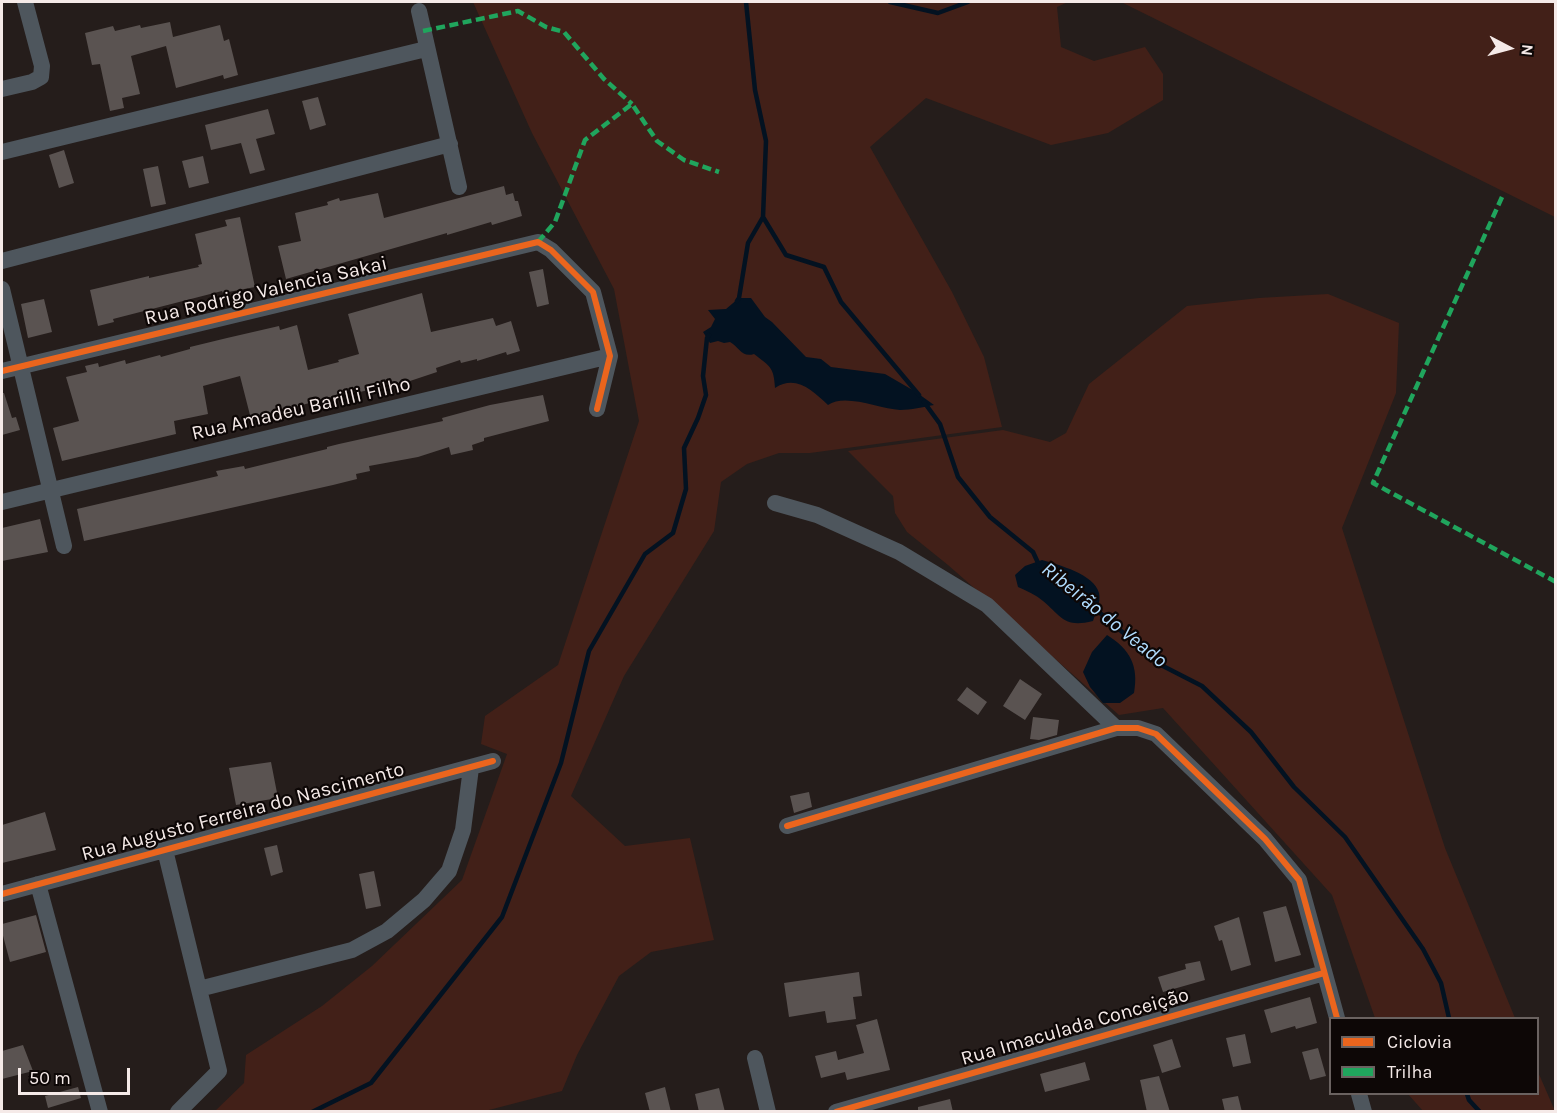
<!DOCTYPE html>
<meta charset="utf-8">
<style>
body{margin:0}
#map{position:relative;width:1557px;height:1113px;overflow:hidden;background:#251d1b;font-family:Karla,sans-serif}
canvas{display:block}
.frame{position:absolute;inset:0;border:3px solid #f5eae8;pointer-events:none}
.legend{position:absolute;left:1329px;top:1017px;width:210px;height:78px;box-sizing:border-box;background:#0d0706;border:2px solid #6a6260;margin:0;padding:8px 10px;list-style:none;font-size:18px;color:#f5eae8}
.legend li{display:flex;align-items:center;gap:12px;height:30px}
.legend b{width:30px;border:2px solid #6a6260}
.north{position:absolute;left:1479px;top:18px;width:60px;height:60px;-webkit-text-stroke:4px #0d0706;paint-order:stroke;rotate:96deg;font-size:16px;font-weight:700;line-height:24px;text-align:center;color:#f5eae8}
.north::after{content:'';display:block;margin:auto;width:21px;height:27px;background:#f5eae8;clip-path:polygon(50% 0,100% 100%,50% 72%,0 100%)}
.scale{position:absolute;left:18px;top:1068px;width:112px;height:27px;box-sizing:border-box;border:3px solid #f5eae8;border-top:0;padding-left:8px;font-size:18px;line-height:21px;white-space:nowrap;color:#f5eae8;-webkit-text-stroke:4px #0d0706;paint-order:stroke}
</style>
<div id="map">
<canvas width="1557" height="1113"></canvas>
<div class="frame"></div>
<ul class="legend">
<li><b style="height:8px;background:#eb651d"></b>Ciclovia</li>
<li><b style="height:8px;background:#20a55d"></b>Trilha</li>
</ul>
<div class="north">N</div>
<div class="scale">50 m</div>
</div>
<script>
const ctx = document.querySelector('canvas').getContext('2d');
ctx.lineJoin = 'round';
function fillPath(path, color) { ctx.fillStyle = color; ctx.fill(path, 'evenodd'); }
function trace(path, color, width, dash) { ctx.strokeStyle = color; ctx.lineWidth = width; ctx.lineCap = dash ? 'butt' : 'round'; ctx.setLineDash(dash || []); ctx.stroke(path); }
function label(font, color, halo, rows, align = 'center') {
  ctx.font = font + ' Karla,sans-serif'; ctx.lineWidth = 4.5; ctx.setLineDash([]); ctx.textBaseline = 'middle'; ctx.strokeStyle = halo; ctx.fillStyle = color; for (const [text, x, y, turn = 0] of rows) {
    ctx.save(); ctx.translate(x, y); ctx.rotate((+turn || 0) * Math.PI / 180); ctx.textAlign = isNaN(turn) ? turn : align; if (halo) ctx.strokeText(text, 0, 0); ctx.fillText(text, 0, 0); ctx.restore();
  }
}
fillPath(new Path2D(`
 M473 2H1068L1057 7 1061 47 1094 61 1145 47 1163 74V100L1108 133 1051 145 926 98 870 147 952 292 984 357 1002 427 810 453H779L747 464 721 482 714 531 624 676 571 796 625 846 690 838 714 940 651 952 619 976 577 1055 562 1091 485 1111 214 1112 244 1083 246 1055 322 1006 372 966 462 880 507 754 481 744 485 716 558 665 639 421 614 289 532 133Z
 M1121 2H1555V217Z
 M1328 294 1399 323 1396 393 1342 528 1445 848 1515 1018H1375L1332 895 1163 708 1119 715 948 565 907 532 895 513 893 496 848 451 1003 430 1050 442 1066 433 1089 384 1187 306 1259 298Z
 M1538 1072 1555 1111H1423L1408 1094H1538Z`), '#422018');
fillPath(new Path2D(`
 M739 298H751L765 317 772 322 806 357 821 359 831 367 885 374 916 392 934 405C923 407 911 410 900 410 880 409 845 393 828 405 813 391 796 374 775 388 774 366 769 366 754 354 742 358 739 347 730 342L724 343 718 341 710 343 703 332 711 327 715 319 708 310 726 309Z
 M1042 560C1059 565 1094 574 1099 593 1101 603 1096 612 1093 621 1064 628 1062 617 1043 601 1036 595 1027 591 1018 587L1015 575 1025 566Z
 M1107 635C1130 649 1139 666 1134 693L1120 703H1103L1090 687 1083 672 1092 652Z`), '#031221');
trace(new Path2D(`
 M746 2 755 90 766 141 763 217 786 255 824 267 841 302 919 395
 M890 2 938 13 968 2
 M737 301 739 298 748 243 763 217
 M924 402 940 424 958 477 990 517 1033 552 1039 565
 M1093 607 1161 665 1202 686 1251 732 1294 787 1345 837 1423 949 1441 983 1449 1018
 M1467 1094 1469 1100 1480 1112
 M312 1112 371 1083 502 917 561 763 589 651 645 554 673 533 686 489 684 448 698 418 706 395 703 376 707 338 709 335`), '#031221', 4.5);
fillPath(new Path2D(`
 M170 22 173 37 220 25 224 41 229 39 238 75 224 79 223 75 176 88 166 46 131 56 140 94 122 98 124 108 110 111 100 64 92 65 85 33 113 26 115 31 140 25 141 28Z
 M318 97 326 125 310 130 302 101Z
 M268 109 275 134 256 139 265 170 250 174 241 143 211 150 205 125Z
 M64 150 74 183 59 188 49 155Z
 M203 156 209 183 189 188 182 161Z
 M158 166 166 204 151 207 143 169Z
 M504 186 506 195 513 193 515 201H518L522 216 492 225 491 222 447 235V233L286 279 278 246 301 241 295 213 328 205 327 202 339 198 340 201 378 193 384 218Z
 M240 217 255 287 223 293 222 291 113 319 114 322 98 326 90 290 149 276V278L199 267 198 265 202 264 195 234 227 226 225 220Z
 M543 269 549 304 537 307 529 272Z
 M422 293 431 332 493 318 496 326 511 321 520 351 507 355 506 352 477 361V359L461 363 460 360 436 368 437 372 389 388 377 391V388L347 395 346 393 251 419 240 376 203 386 208 414 174 421 176 434 62 461 53 428 79 421 66 377 87 372 85 366 98 363 99 367 125 360 126 364 160 355 161 357 190 349V347L227 338 279 326 280 330 297 325 308 370 339 362 338 360 359 354 348 314Z
 M44 299 52 332 28 338 21 304Z
 M2 393H4L12 418 16 417 20 430 2 435Z
 M543 395 549 421 484 438V441L472 445 473 450 451 455 449 447 418 457 369 466 370 471 356 474 357 479 333 485 84 541 77 509 218 476 216 471 244 466 245 469 327 449V447L339 444 443 421 442 418 490 405Z
 M40 519 48 552 2 561V528Z
 M1020 679 1042 694 1025 720 1003 706Z
 M967 687 987 702 978 715 957 700Z
 M1033 717 1059 720 1057 735 1039 740 1030 739Z
 M271 762 278 798 236 805 229 768Z
 M809 792 812 807 794 813 790 796Z
 M45 812 56 850 2 863V825Z
 M277 845 283 872 271 876 264 848Z
 M374 871 381 906 366 909 359 874Z
 M1286 906 1301 955 1275 962 1263 912Z
 M36 915 46 952 10 962 2 932V924Z
 M1239 917 1251 965 1231 971 1222 940 1219 941 1214 926Z
 M1200 961 1205 980 1163 992 1158 977 1186 969 1185 964Z
 M859 972 862 996 853 997 856 1019 827 1023 825 1011 789 1017 784 983Z
 M1310 997 1317 1023 1296 1029 1295 1026 1271 1033 1264 1010Z
 M877 1019 890 1070 847 1080 845 1072 821 1078 815 1056 836 1051 838 1060 864 1053 856 1025Z
 M1245 1034 1251 1063 1233 1067 1226 1038Z
 M1172 1039 1181 1067 1162 1073 1153 1045Z
 M23 1045 33 1071 2 1079V1051Z
 M1318 1048 1326 1076 1310 1080 1302 1052Z
 M1085 1062 1090 1080 1045 1092 1040 1074Z
 M1159 1076 1170 1112H1147L1140 1080Z
 M78 1087 81 1098 48 1108 45 1096Z
 M665 1087 671 1112H650L645 1093Z
 M719 1088 725 1112H699L695 1094Z
 M1238 1096 1242 1112H1225L1222 1099Z
 M950 1099 953 1112H918V1107Z`), '#5a5351');
trace(new Path2D(`
 M419 11 459 187
 M2 89 32 82 41 77 42 66 25 2
 M2 152 426 49
 M2 261 450 144
 M2 289 64 546
 M2 371 538 242 551 250 593 292 610 356 597 409
 M2 502 610 356
 M775 503 817 515 899 552 987 605 1116 728
 M787 826 1116 728H1138L1156 734 1265 839 1299 880 1337 1018
 M165 850 219 1071 178 1112
 M38 884 100 1112
 M2 894 493 761
 M199 989 352 950 387 931 424 900 449 871 463 830 471 768
 M755 1058 768 1112
 M1359 1094 1364 1112
 M836 1112 1324 973`), '#4e565d', 16);
trace(new Path2D(`
 M423 31 518 11 546 27 564 32 604 79 632 104
 M1502 197 1373 483 1556 582
 M538 242 555 222 585 140 632 104 657 141 684 160 719 172`), '#20a55d', 4.5, [9, 4.5]);
trace(new Path2D(`
 M2 371 538 242 551 250 593 292 610 356 597 409
 M787 826 1116 728H1138L1156 734 1265 839 1299 880 1337 1018
 M2 894 493 761
 M836 1112 1324 973`), '#eb651d', 6);
label('20px', '#f5eae8', '#0d0706', [
 ["Rua Rodrigo Valencia Sakai",266,291,-13],
 ["Rua Amadeu Barilli Filho",301,409,-13],
 ["Rua Augusto Ferreira do Nascimento",243,812,-15],
 ["Rua Imaculada Conceição",1075,1027,-16]
]);
label('italic 21px', '#b1ddff', '#0d0706', [
 ["Ribeirão do Veado",1104,615,39]
]);
</script>
